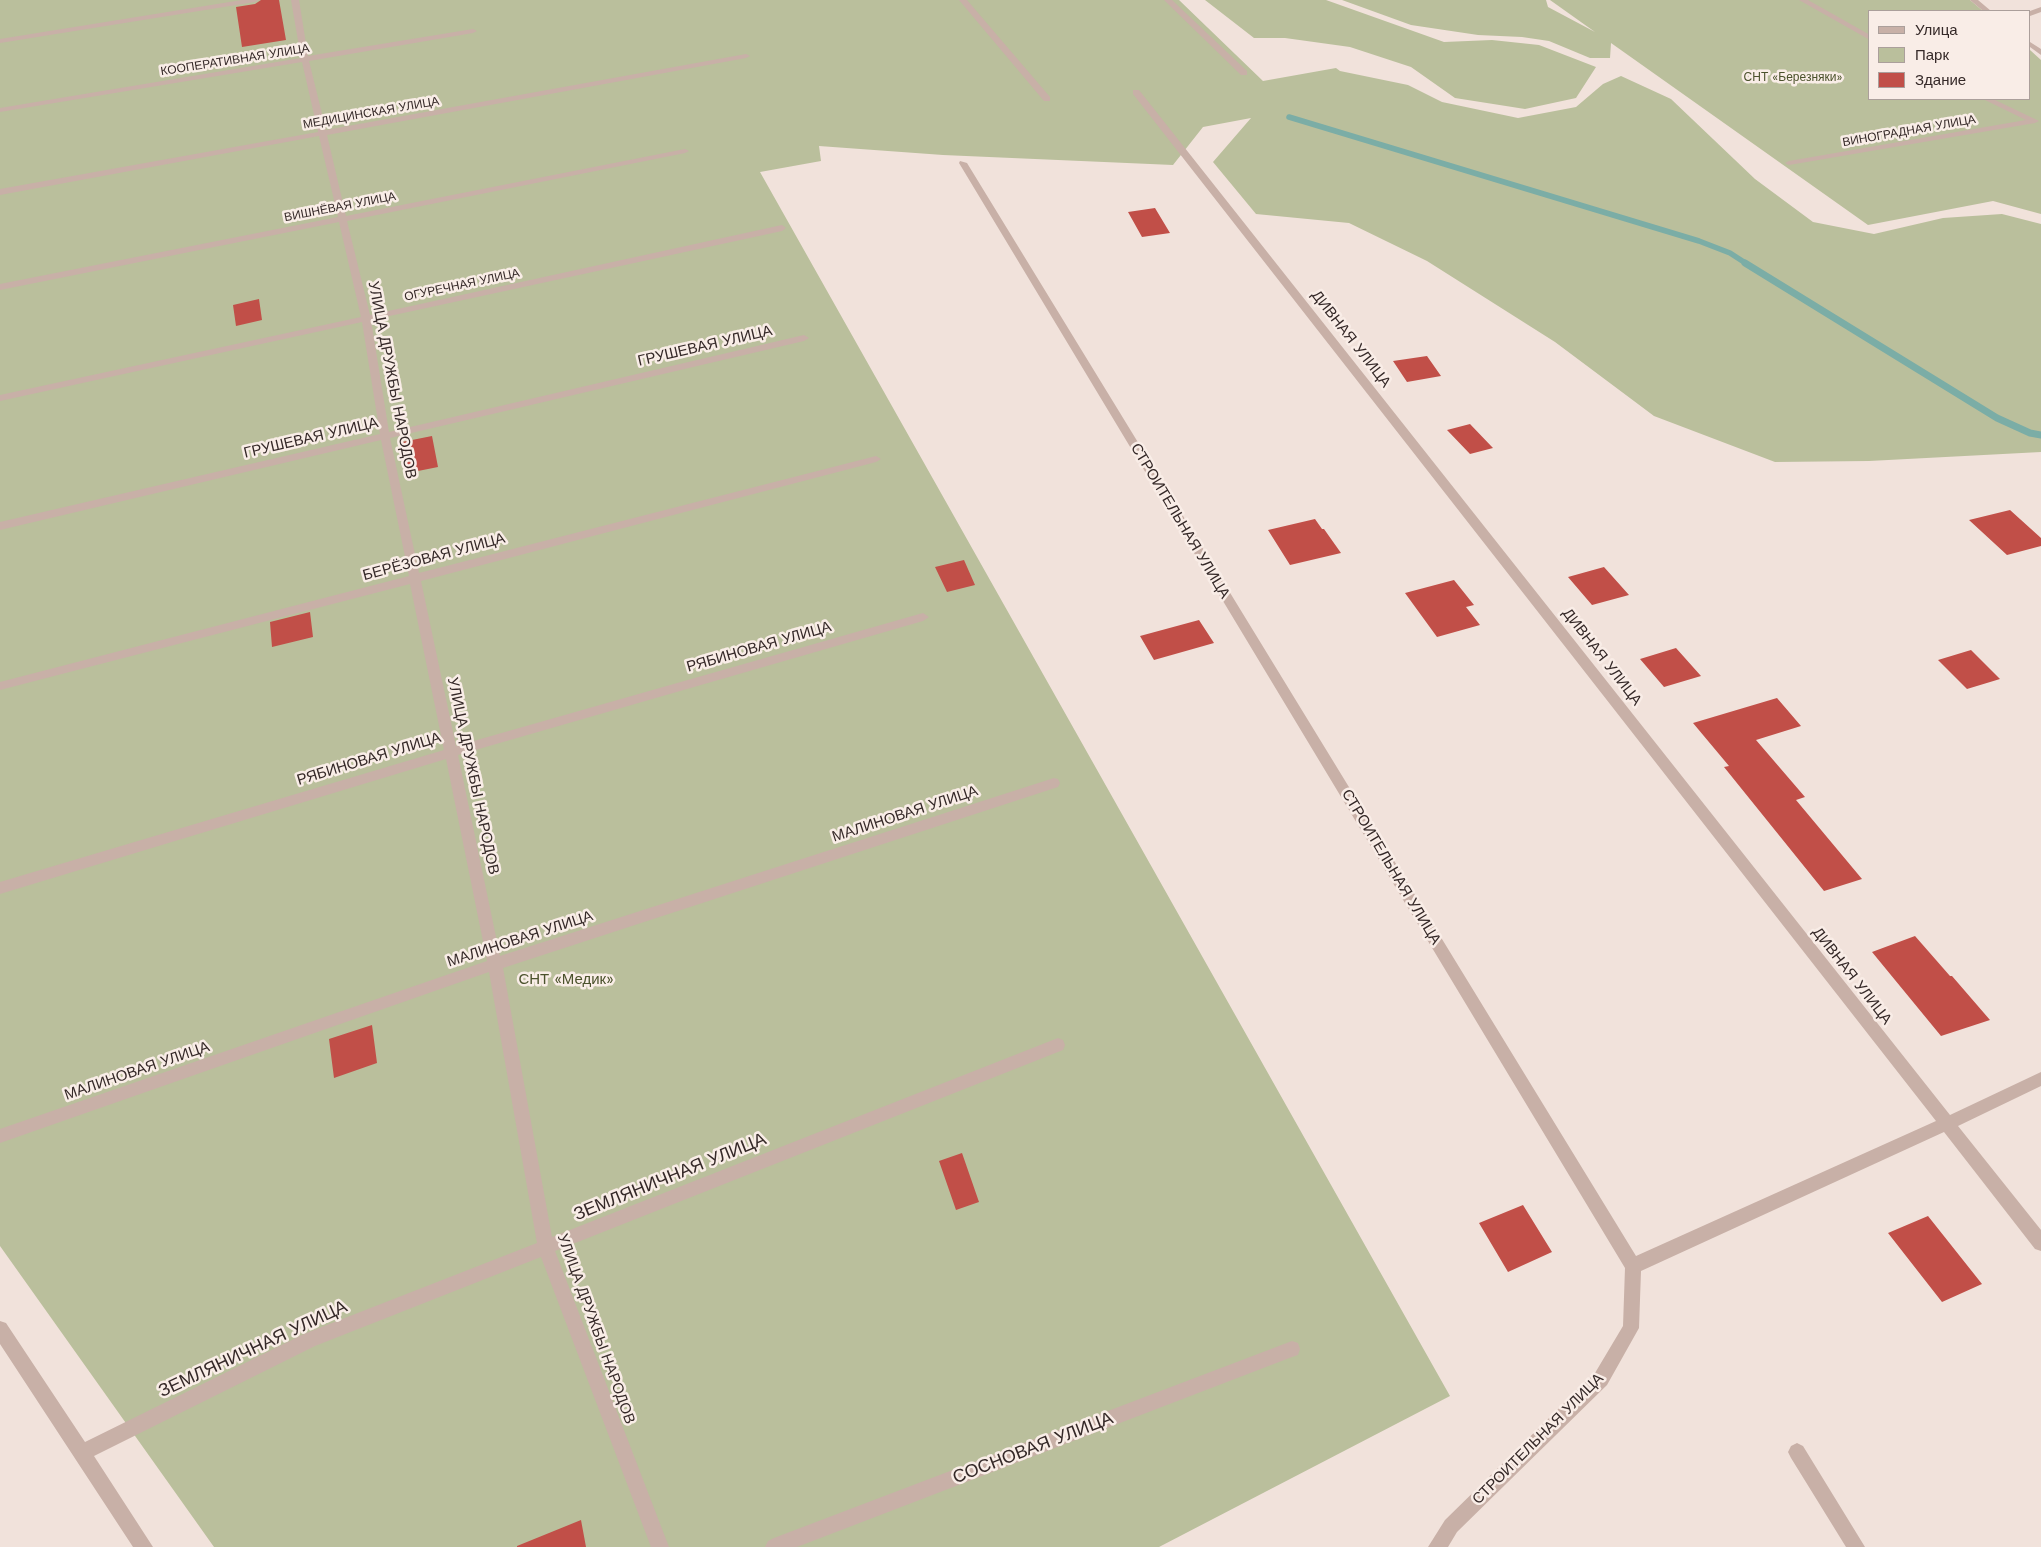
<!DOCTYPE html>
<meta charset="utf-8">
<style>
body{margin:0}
#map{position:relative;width:2041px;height:1547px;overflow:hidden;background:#f1e2db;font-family:"Work Sans",sans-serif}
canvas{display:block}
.legend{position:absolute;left:1868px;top:10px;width:162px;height:90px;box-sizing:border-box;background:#f9ede7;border:1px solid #ab9f9b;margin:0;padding:6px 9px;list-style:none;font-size:15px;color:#352928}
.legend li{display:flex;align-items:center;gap:10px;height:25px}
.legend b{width:25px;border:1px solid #ab9f9b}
</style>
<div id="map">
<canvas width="2041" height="1547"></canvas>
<ul class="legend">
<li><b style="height:6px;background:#c8b0a7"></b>Улица</li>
<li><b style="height:14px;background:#babf9c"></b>Парк</li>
<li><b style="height:14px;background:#c14f48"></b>Здание</li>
</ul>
</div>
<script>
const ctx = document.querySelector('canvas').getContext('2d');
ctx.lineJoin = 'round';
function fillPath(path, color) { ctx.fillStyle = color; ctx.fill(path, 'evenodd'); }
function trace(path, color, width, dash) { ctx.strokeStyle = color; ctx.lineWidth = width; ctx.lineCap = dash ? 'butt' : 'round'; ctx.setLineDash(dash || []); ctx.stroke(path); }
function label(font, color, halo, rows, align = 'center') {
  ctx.font = font + ' "Work Sans",sans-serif'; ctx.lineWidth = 5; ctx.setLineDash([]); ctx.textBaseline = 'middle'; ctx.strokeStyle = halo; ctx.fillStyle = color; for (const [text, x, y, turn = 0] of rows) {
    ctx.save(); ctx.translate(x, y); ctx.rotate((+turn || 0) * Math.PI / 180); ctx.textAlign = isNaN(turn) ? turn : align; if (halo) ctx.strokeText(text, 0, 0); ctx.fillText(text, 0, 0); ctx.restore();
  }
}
fillPath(new Path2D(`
 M0 0H1179L1263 81 1336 68 1340 71 1408 85 1442 102 1518 118 1576 107 1603 84 1621 76 1671 99 1755 179 1813 222 1874 234 1943 218 2002 214 2041 224V452L1869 461 1775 462 1654 416 1555 342 1427 261 1349 223 1256 214 1213 162 1251 118 1203 127 1173 165 943 155 819 146 821 161 760 172 1450 1396 1159 1547H214L0 1246Z
 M1205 0H1326L1444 42 1492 40 1539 45 1596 67 1576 98 1525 109 1455 98 1411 67 1350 47 1285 38H1254Z
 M1342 0H1546L1548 7 1595 32 1550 0H1970L1983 11H1870V99H2030V50L2041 60V214L1993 201 1868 225 1611 43 1610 58H1590L1549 41 1522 37 1478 35 1411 25Z`), '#babf9c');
trace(new Path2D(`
 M1289 117 1699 241 1730 253 1747 264`), '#7bada6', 5.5);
trace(new Path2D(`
 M1745 263 1997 418 2030 433 2041 435`), '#7bada6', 7);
fillPath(new Path2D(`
 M261 0H279L286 40 242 47 236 7 255 4Z
 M1155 208 1170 233 1142 237 1128 212Z
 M259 299 262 320 236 326 233 305Z
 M1427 356 1441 376 1407 382 1393 361Z
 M1470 424 1493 448 1470 454 1447 430Z
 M432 436 438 467 408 473 402 442Z
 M2010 510 2041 538V546L2007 555 1969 520Z
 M1315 519 1322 529H1324L1341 553 1290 565 1268 530Z
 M964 560 975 585 947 592 935 567Z
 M1604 567 1629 595 1592 605 1568 577Z
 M1454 580 1474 605 1466 607 1480 625 1437 637 1405 593Z
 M310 612 313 637 272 647 270 622Z
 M1199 620 1214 643 1154 660 1140 636Z
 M1676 648 1701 676 1664 687 1640 659Z
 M1971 650 2000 679 1967 689 1938 660Z
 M1777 698 1801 726 1756 740 1805 797 1796 800 1862 879 1824 891 1724 767 1729 766 1693 723Z
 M1915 936 1950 976H1952L1990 1020 1941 1036 1872 952Z
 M372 1025 377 1063 334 1078 329 1039Z
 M962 1153 979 1202 956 1210 939 1161Z
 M1523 1205 1552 1252 1508 1272 1479 1223Z
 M1928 1216 1982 1284 1942 1302 1888 1233Z
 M581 1520 586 1547H517V1546Z`), '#c14f48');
fillPath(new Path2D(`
 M242 0H259L255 2 0 43V39Z
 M291 0H299L308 56 473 29 477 31 473 33 309 61 326 130 746 54 750 56 746 58 327 135 346 216 685 149 689 151 685 153 347 221 370 315 782 225 786 228 782 231 371 320 389 432 804 335 809 338 804 341 390 438 419 573 876 456 881 459 876 462 421 581 456 746 923 613 929 617 923 621 458 755 500 956 1054 778 1058 779 1060 783 1058 787 503 968 552 1237 1058 1038 1063 1040 1065 1045 1063 1050 555 1251 669 1547H651L541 1257 315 1346 94 1456 153 1547H133L0 1344V1321L6 1323 85 1442 304 1334 537 1243 489 972 0 1143V1129L487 961 446 759 0 894V882L444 750 410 584 0 690V682L409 576 381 440 0 530V522L380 434 362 322 0 401V395L361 317 339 222 0 290V284L338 217 319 136 0 195V189L318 132 302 62 0 112V108L301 58Z
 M959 0H967L1050 97V101H1044Z
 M1164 0H1172L1247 71V75H1241Z
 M1799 0H1808L1870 35V40Z
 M1970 0H1978L1991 11H1983Z
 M2041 7V12L2030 16V11Z
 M2030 42 2041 49V55L2030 47Z
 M1133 90H1139L1950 1115 2041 1072V1086L1958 1126 2041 1230V1251L2035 1249 1944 1132 1641 1271 1639 1328 1607 1385 1457 1532 1448 1547H1428L1445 1520 1595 1373 1623 1326 1625 1268 959 163 960 161 967 163 1636 1256 1936 1121 1133 94Z
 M1983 99H1993L2039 121 2035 123 1789 165 1785 163 1789 161 2026 120Z
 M1292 1341 1298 1343 1300 1349 1298 1355 1292 1357 797 1547H765L768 1541 774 1538Z
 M1797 1443 1803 1446 1865 1547H1846L1791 1458 1788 1452 1791 1446Z`), '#c8b0a7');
label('12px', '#352928', '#f9ede7', [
 ["КООПЕРАТИВНАЯ УЛИЦА",235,60,-9],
 ["МЕДИЦИНСКАЯ УЛИЦА",371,113,-10],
 ["ВИНОГРАДНАЯ УЛИЦА",1909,131,-10],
 ["ВИШНЁВАЯ УЛИЦА",340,207,-11],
 ["ОГУРЕЧНАЯ УЛИЦА",462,285,-12]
]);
label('12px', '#4b522c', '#f9ede7', [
 ["СНТ «Березняки»",1793,77]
]);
label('15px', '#352928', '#f9ede7', [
 ["ДИВНАЯ УЛИЦА",1351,339,52],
 ["ГРУШЕВАЯ УЛИЦА",705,346,-13],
 ["УЛИЦА ДРУЖБЫ НАРОДОВ",392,380,79],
 ["ГРУШЕВАЯ УЛИЦА",311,438,-13],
 ["СТРОИТЕЛЬНАЯ УЛИЦА",1180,521,59],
 ["БЕРЁЗОВАЯ УЛИЦА",434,557,-15],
 ["РЯБИНОВАЯ УЛИЦА",759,647,-16],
 ["ДИВНАЯ УЛИЦА",1602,657,52],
 ["РЯБИНОВАЯ УЛИЦА",369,759,-17],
 ["УЛИЦА ДРУЖБЫ НАРОДОВ",473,776,78],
 ["МАЛИНОВАЯ УЛИЦА",905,814,-18],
 ["СТРОИТЕЛЬНАЯ УЛИЦА",1391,867,59],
 ["МАЛИНОВАЯ УЛИЦА",520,939,-18],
 ["ДИВНАЯ УЛИЦА",1852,976,52],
 ["МАЛИНОВАЯ УЛИЦА",137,1071,-19],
 ["УЛИЦА ДРУЖБЫ НАРОДОВ",596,1329,70],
 ["СТРОИТЕЛЬНАЯ УЛИЦА",1538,1439,-45]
]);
label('15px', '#4b522c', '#f9ede7', [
 ["СНТ «Медик»",566,980]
]);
label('18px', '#352928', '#f9ede7', [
 ["ЗЕМЛЯНИЧНАЯ УЛИЦА",670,1177,-22],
 ["ЗЕМЛЯНИЧНАЯ УЛИЦА",253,1349,-25],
 ["СОСНОВАЯ УЛИЦА",1033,1448,-21]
]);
</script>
